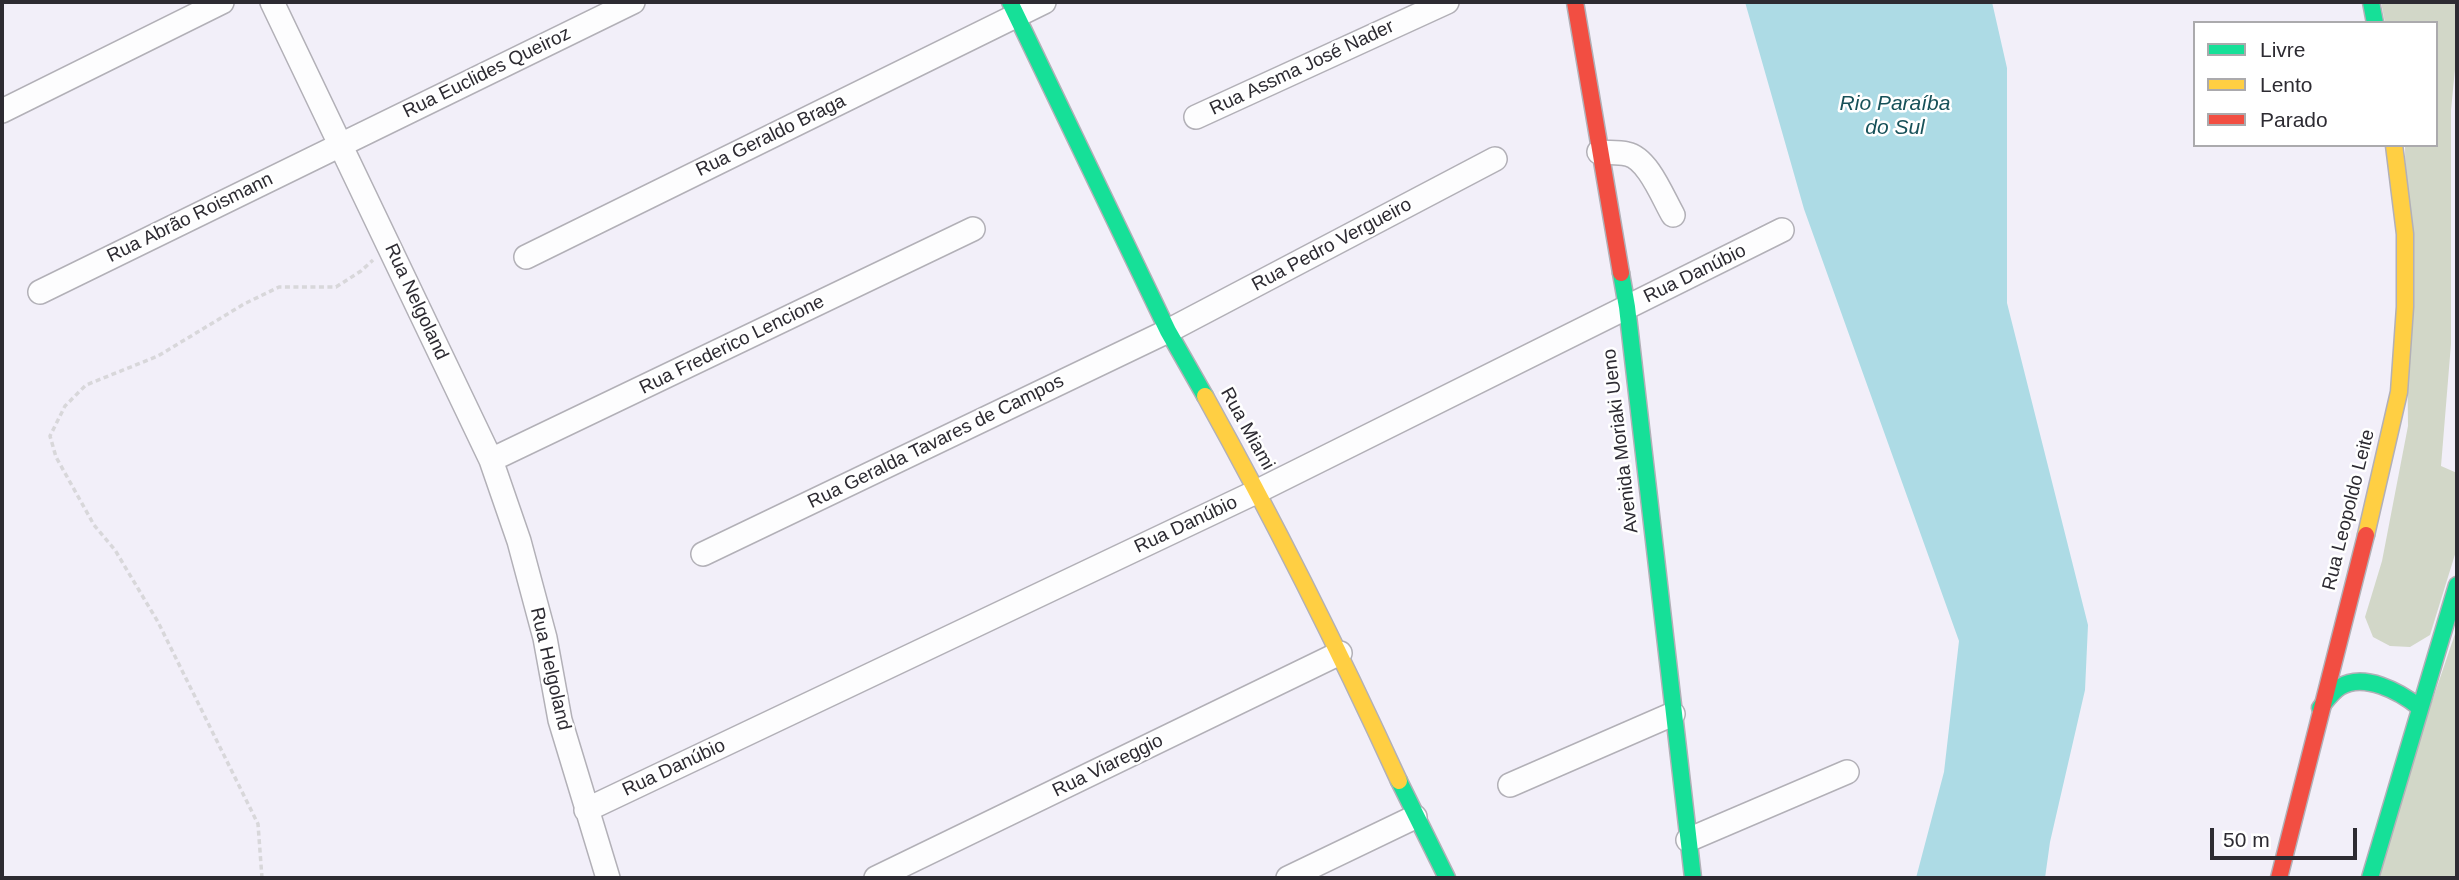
<!DOCTYPE html>
<meta charset="utf-8">
<style>
body{margin:0}
#map{position:relative;width:2459px;height:880px;overflow:hidden;background:#f2eff9;font-family:Arial,sans-serif}
canvas{display:block}
.frame{position:absolute;inset:0;border:4px solid #2d2b32;pointer-events:none}
.legend{position:absolute;left:2193px;top:21px;width:245px;height:126px;box-sizing:border-box;background:#fff;border:2px solid #abaaad;margin:0;padding:9px 12px;list-style:none;font-size:21px;color:#2d2b32}
.legend li{display:flex;align-items:center;gap:14px;height:35px}
.legend b{width:35px;border:2px solid #abaaad}
.scale{position:absolute;left:2210px;top:828px;width:147px;height:32px;box-sizing:border-box;border:4px solid #2d2b32;border-top:0;padding-left:9px;font-size:21px;line-height:24px;white-space:nowrap;color:#2d2b32;-webkit-text-stroke:5px #fff;paint-order:stroke}
</style>
<div id="map">
<canvas width="2459" height="880"></canvas>
<div class="frame"></div>
<ul class="legend">
<li><b style="height:9px;background:#16e098"></b>Livre</li>
<li><b style="height:9px;background:#ffcf43"></b>Lento</li>
<li><b style="height:9px;background:#f24e42"></b>Parado</li>
</ul>
<div class="scale">50 m</div>
</div>
<script>
const ctx = document.querySelector('canvas').getContext('2d');
ctx.lineJoin = 'round';
function fillPath(path, color) { ctx.fillStyle = color; ctx.fill(path, 'evenodd'); }
function trace(path, color, width, dash) { ctx.strokeStyle = color; ctx.lineWidth = width; ctx.lineCap = dash ? 'butt' : 'round'; ctx.setLineDash(dash || []); ctx.stroke(path); }
function label(font, color, halo, rows, align = 'center') {
  ctx.font = font + ' Arial,sans-serif'; ctx.lineWidth = 5; ctx.setLineDash([]); ctx.textBaseline = 'middle'; ctx.strokeStyle = halo; ctx.fillStyle = color; for (const [text, x, y, turn = 0] of rows) {
    ctx.save(); ctx.translate(x, y); ctx.rotate((+turn || 0) * Math.PI / 180); ctx.textAlign = isNaN(turn) ? turn : align; if (halo) ctx.strokeText(text, 0, 0); ctx.fillText(text, 0, 0); ctx.restore();
  }
}
fillPath(new Path2D(`
 M2381 2H2457V49L2451 110V344L2441 466 2457 473V548L2430 635 2410 647 2390 646 2373 637 2365 617 2382 561 2408 426 2405 145H2436V23H2385Z
 M2457 628V878H2372Z`), '#d2d7c8');
fillPath(new Path2D(`
 M1745 2H1992L2007 68V303L2088 625 2085 690 2050 842 2045 878H1916L1944 772 1959 641 1804 209Z`), '#addbe5');
const street = new Path2D(`
 M272 2 491 460 519 541 545 638 560 720 608 878
 M2 111 222 2
 M1196 117 1447 2
 M1599 152C1608 153 1618 152 1627 154 1648 158 1663 198 1673 215
 M526 257 1044 2
 M40 292 633 2
 M491 460 973 229
 M703 554 1168 331 1495 159
 M1510 785 1673 714
 M586 810 1258 491 1782 230
 M1688 840 1847 772
 M876 878 1340 653
 M1288 878 1415 817`);
const fast = new Path2D(`
 M1010 2 1168 331 1205 396
 M2371 2 2375 23
 M1621 273 1627 307 1693 878
 M2320 708C2326 701 2332 692 2340 687 2364 672 2400 692 2419 707
 M1399 781 1447 878
 M2370 878 2457 585`);
const slow = new Path2D(`
 M1205 396C1275 522 1339 650 1399 781
 M2366 535 2399 392 2405 307V234L2394 145`);
const jam = new Path2D(`
 M1575 2 1621 273
 M2279 878 2366 535`);
trace(street, '#b2b0b7', 26);
trace(fast, '#b2b0b7', 19);
trace(slow, '#b2b0b7', 19);
trace(jam, '#b2b0b7', 19);
trace(new Path2D(`
 M262 878 258 824 158 622 115 550 94 525 56 457 50 436 65 406 86 385 158 356 244 304 279 287H336L361 271 373 260`), '#d8d7da', 3.5, [5, 3.5]);
trace(street, '#fdfdfe', 23);
trace(fast, '#16e098', 16);
trace(slow, '#ffcf43', 16);
trace(jam, '#f24e42', 16);
label('19px', '#2d2b32', '#fff', [
 ["Rua Assma José Nader",1302,68,-25],
 ["Rua Euclides Queiroz",487,73,-26],
 ["Rua Geraldo Braga",771,136,-26],
 ["Rua Abrão Roismann",190,218,-26],
 ["Rua Pedro Vergueiro",1332,245,-28],
 ["Rua Danúbio",1695,274,-26],
 ["Rua Nelgoland",416,302,65],
 ["Rua Frederico Lencione",732,345,-26],
 ["Rua Miami",1247,429,61],
 ["Avenida Moriaki Ueno",1621,441,-97],
 ["Rua Geralda Tavares de Campos",936,442,-26],
 ["Rua Leopoldo Leite",2349,510,-76],
 ["Rua Danúbio",1186,525,-25],
 ["Rua Helgoland",550,669,77],
 ["Rua Viareggio",1108,766,-26],
 ["Rua Danúbio",674,768,-25]
]);
label('italic 21px', '#175159', '#fff', [
 ["Rio Paraíba",1895,104],
 ["do Sul",1895,128]
]);
</script>
